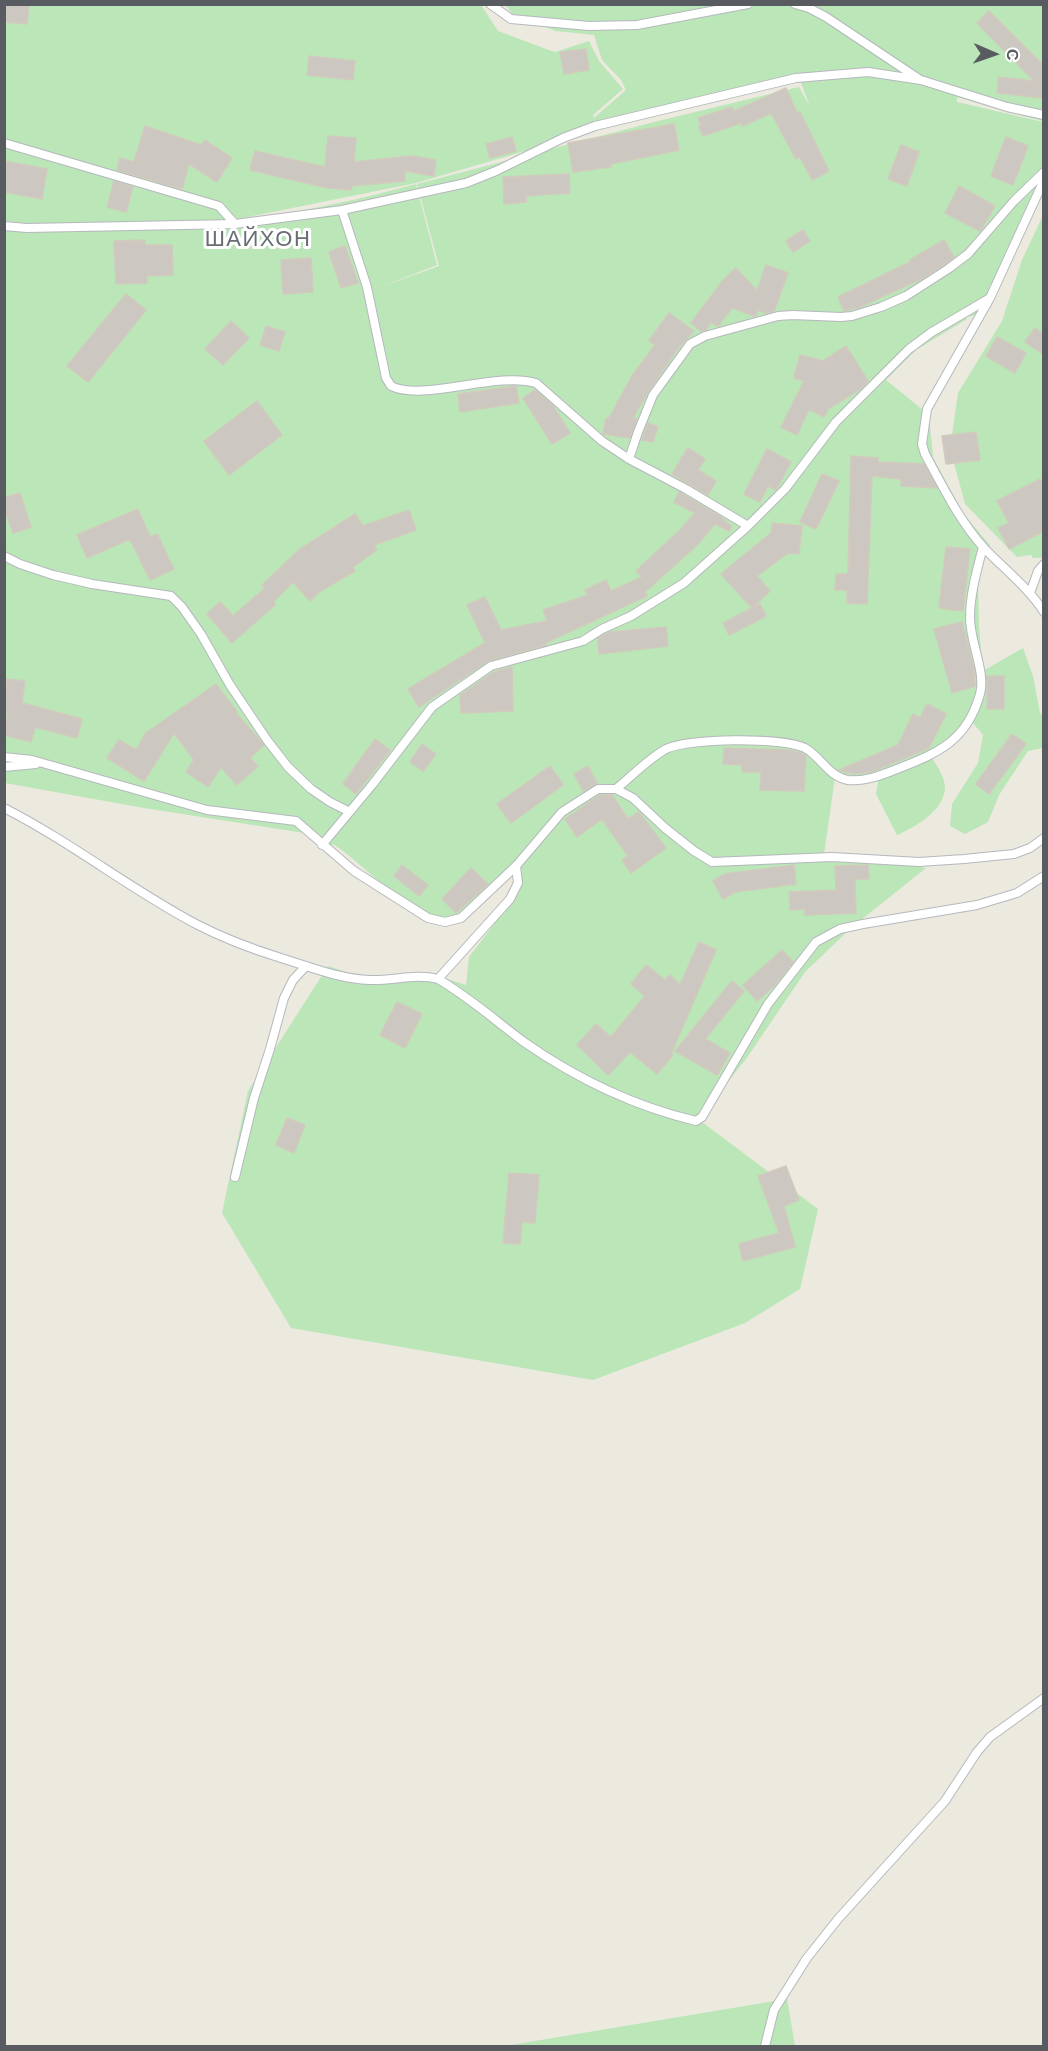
<!DOCTYPE html>
<meta charset="utf-8">
<style>
body{margin:0}
#map{position:relative;width:1048px;height:2051px;overflow:hidden;background:#ece9df;font-family:Helvetica,sans-serif}
canvas{display:block}
.frame{position:absolute;inset:0;border:6px solid #585c61;pointer-events:none}
.north{position:absolute;left:964px;top:24px;width:60px;height:60px;-webkit-text-stroke:4px #fff;paint-order:stroke;rotate:92deg;font-size:16px;font-weight:700;line-height:24px;text-align:center;color:#585c61}
.north::after{content:'';display:block;margin:auto;width:21px;height:27px;background:#585c61;clip-path:polygon(50% 0,100% 100%,50% 72%,0 100%)}
</style>
<div id="map">
<canvas width="1048" height="2051"></canvas>
<div class="frame"></div>
<div class="north">С</div>
</div>
<script>
const ctx = document.querySelector('canvas').getContext('2d');
ctx.lineJoin = 'round';
function fillPath(path, color) { ctx.fillStyle = color; ctx.fill(path, 'evenodd'); }
function trace(path, color, width, dash) { ctx.strokeStyle = color; ctx.lineWidth = width; ctx.lineCap = dash ? 'butt' : 'round'; ctx.setLineDash(dash || []); ctx.stroke(path); }
function label(font, color, halo, rows, align = 'center') {
  ctx.font = font + ' Helvetica,sans-serif'; ctx.lineWidth = 6; ctx.setLineDash([]); ctx.textBaseline = 'middle'; ctx.strokeStyle = halo; ctx.fillStyle = color; for (const [text, x, y, turn = 0] of rows) {
    ctx.save(); ctx.translate(x, y); ctx.rotate((+turn || 0) * Math.PI / 180); ctx.textAlign = isNaN(turn) ? turn : align; if (halo) ctx.strokeText(text, 0, 0); ctx.fillText(text, 0, 0); ctx.restore();
  }
}
fillPath(new Path2D(`
 M4 5H481L498 31 546 49 555 52 589 41 599 61 623 89 593 115 594 118 626 90 621 80 602 60 594 35 556 31 513 15 506 5H1043V121L1008 112 957 97V102L1043 122V177L981 314 966 317 967 319 916 350 886 380 929 415 933 457 964 515 990 545 978 577 979 627 983 671 1023 648 1033 676 1040 713 1043 716V748L1028 751 999 795 988 822 965 834 950 826 952 804 978 763 983 735 973 723 951 746 932 758C937 766 945 777 945 788 944 811 915 827 897 835L876 794 879 777H835L824 854H850L926 868 851 928 805 972 746 1059 698 1119 818 1209 800 1289 745 1323 593 1380 291 1328 222 1213 248 1091 328 966 365 978 432 974 466 985 469 957 498 919 517 882 519 866 462 918C417 929 368 866 333 844L328 852 304 833 144 808 5 783ZM800 80 810 107 799 87 658 121 417 184 439 266 378 288 437 265 416 184C347 203 265 221 193 222L233 220 416 183 597 130 594 118 599 130Z
 M1043 215V558H1033L1031 555 1017 557 965 504 950 448 958 393 1002 321 1022 260Z
 M787 1999 795 2046H505Z`), '#bae6b8');
const building = new Path2D(`
 M4 4H29L27 24 4 22Z
 M989 11 1044 66V98L997 93 999 77 1034 81 977 23Z
 M586 49 589 70 564 74 560 52Z
 M309 56 355 61 353 80 307 75Z
 M786 88 797 113 800 112 829 171 812 180 800 157 796 159 771 113 743 126 741 123 703 136 699 127 701 126 698 118 732 107 734 111Z
 M674 124 679 150 611 164V167L573 172 568 143Z
 M145 126 201 145 205 140 232 158 217 182 189 164 182 189 117 170 120 158 134 162Z
 M328 136 356 138 354 162 411 156 436 160 434 176 404 171 405 181 352 186 351 190 328 188 250 170 255 151 325 167Z
 M512 137 516 151 490 158 486 144Z
 M1006 137 1028 146 1013 185 991 176Z
 M901 145 919 152 907 186 888 179Z
 M4 161 47 169 42 199 4 192Z
 M569 174 570 193 526 196V202L504 204 503 177Z
 M114 181 133 187 126 212 107 207Z
 M959 186 995 206 980 231 945 213Z
 M803 230 810 241 793 252 786 241Z
 M145 240V245H172L173 275 147 276V283L116 284 114 241Z
 M944 240 954 257 945 264 921 279 860 307 844 311 838 297 910 262V260Z
 M345 246 358 283 341 288 329 252Z
 M311 258 313 292 283 294 281 260Z
 M766 265 788 273 774 311 766 313 758 310 756 316H754L732 308 718 326 711 322 706 330 701 331 691 323 724 279 736 268 757 291Z
 M126 294 146 310 88 382 67 366Z
 M669 313 694 331 678 348 648 392 633 418 637 419 630 438 603 434 606 418H609L632 376 655 345 649 341Z
 M231 321 249 338 223 365 205 349Z
 M266 326 285 332 279 351 260 345Z
 M1035 328 1044 335V355L1025 342Z
 M997 337 1026 353 1015 373 986 356Z
 M846 346 868 381 862 388 828 409 824 417 809 409 797 435 781 427 804 381 794 378 800 355 823 361Z
 M516 386 519 403 460 412 458 394Z
 M535 390 553 406 570 433 552 444 523 398Z
 M257 401 282 435 229 475 204 441Z
 M648 423 658 427 653 442 642 440Z
 M976 432 980 460 946 464 942 436Z
 M688 448 705 459 698 470 716 481 708 495 672 474Z
 M767 449 791 462 777 488 775 490 768 486 760 502 744 494Z
 M851 456 878 458V462L924 464 937 488 901 486V479L872 476 867 604 847 603V590H835L836 574H848Z
 M822 474 839 481 816 529 800 522Z
 M1040 479 1044 487V531L1009 549 998 528 1009 523 997 501Z
 M679 492 721 517 732 527 729 531 715 524 697 545 645 592 647 596 545 643 546 645 488 661 419 707 408 689 485 643 467 605 485 597 501 630 547 621 543 610 588 595 585 590 606 580 611 591 642 577 636 571 681 529 695 513 674 502Z
 M20 493 31 527 13 533 4 508V498Z
 M138 509 150 537 157 534 174 569 150 580 130 539 87 558 77 535Z
 M409 510 416 530 374 545 377 550 353 567 355 571 319 592 310 601 293 582 273 602 276 604 232 643 207 614 220 602 233 616 265 588 262 585 299 550 355 514 363 526Z
 M772 523 802 526 799 554 788 553 757 576 770 591 752 608 721 574 771 533Z
 M946 547 970 549 963 611 939 608Z
 M760 604 766 616 729 635 723 623Z
 M962 622 974 668 975 686 952 693 934 629Z
 M666 627 668 646 599 654 598 638 610 632Z
 M512 667 513 711 461 713 460 695 494 672Z
 M987 676H1004V709H987Z
 M7 679 25 681 22 703 82 719 77 738 35 727 31 742 4 735 8 713H4Z
 M216 684 237 712 236 713 264 745 250 758 258 766 237 785 221 767 208 787 186 772 194 760 174 733 144 781 107 758 119 740 136 750 146 733Z
 M927 704 946 714 929 748 871 772 854 774 839 770 898 745 913 714 920 718Z
 M1012 734 1026 744 989 794 976 784Z
 M375 739 390 750 356 794 343 784Z
 M422 744 436 754 423 771 410 762Z
 M724 748 790 750 802 753 806 756 804 791 760 790 761 772H742V765L723 764Z
 M550 766 563 785 511 823 497 804Z
 M588 766 597 783 583 791 574 774Z
 M600 795H612L628 819 639 812 666 848 631 873 622 860 628 856 602 819 577 837 565 819Z
 M402 865 428 885 419 896 394 876Z
 M794 865 796 884 735 892 723 899 713 881 725 874Z
 M868 865 869 879H855L856 913 805 915V909L790 910 789 892 836 890 835 866Z
 M471 868 488 884 456 913 442 899Z
 M699 942 716 950 671 1054 673 1055 657 1074 630 1052 608 1075 577 1045 596 1024 611 1037 645 996 631 984 646 965 665 980 670 975 680 985Z
 M782 950 793 962 774 986 757 1001 743 985Z
 M732 981 744 991 705 1039 730 1053 717 1075 675 1051Z
 M397 1002 422 1014 405 1048 380 1035Z
 M287 1118 305 1125 294 1153 276 1145Z
 M786 1166 799 1200 784 1206 795 1247 743 1261 739 1244 779 1233 758 1176Z
 M509 1173 539 1175 535 1223 522 1222 520 1244 503 1243Z`);
fillPath(building, '#ccc7c0');
trace(building, '#d1cabd', 1.5);
const service = new Path2D(`
 M490 4 511 19 589 26 637 25 748 4
 M795 4 809 8 826 17 919 79
 M4 143 219 206 235 224
 M1044 180 990 298 927 409 922 444 925 454C943 487 959 520 984 548 1004 569 1028 587 1044 612
 M342 210 367 287 386 378 391 386C424 402 496 371 536 383L602 441 629 459 686 489 748 526
 M4 226 27 228 235 224 342 210 466 183 496 171 563 138 595 126 796 78 868 72 921 80 1007 107 1044 115
 M629 459 638 432 653 395 690 344 705 336 778 316 793 315 841 317 852 316 881 307 906 296 948 269 968 254 1014 201 1044 172
 M4 556 20 564 53 575 92 584 171 596 182 607 201 634 230 685 267 740 288 767 311 789 330 802 348 811
 M1030 593 1038 571 1044 564
 M4 757 32 760 207 810 296 821 354 871 428 918 445 922 461 918 516 866 562 812 598 789H616L633 798 665 828 694 851 712 862 832 857 919 862 964 859 1014 854 1030 848 1044 838
 M4 767 36 764
 M616 789C632 776 648 759 666 749 687 738 783 737 805 748 821 757 829 777 848 780 864 782 882 775 897 769 938 753 967 741 980 694 986 672 970 642 970 618 970 594 977 570 983 547
 M4 808C71 842 130 889 196 924 223 938 252 949 281 958 310 967 340 979 370 980 392 981 416 973 438 979 469 997 496 1021 524 1042 577 1079 633 1106 696 1121L702 1117 768 1004 816 942 840 929 863 924 977 905 1017 893 1044 876
 M322 845 372 785 432 707 491 666 583 641 602 629 631 616 684 583 748 526 785 489 836 422 909 349 932 332 990 298
 M438 979 510 899 518 883 516 866
 M235 1177 254 1098 270 1049 284 998 293 980 306 966
 M765 2046 774 2010 807 1958 838 1919 945 1801 977 1752 990 1737 1044 1698`);
trace(service, '#b5b8bd', 10);
trace(service, '#fff', 8);
ctx.letterSpacing = '1.5px';
label('22px', '#696e73', '#fff', [
 ["ШАЙХОН",258,240]
]);
ctx.letterSpacing = '0px';
</script>
